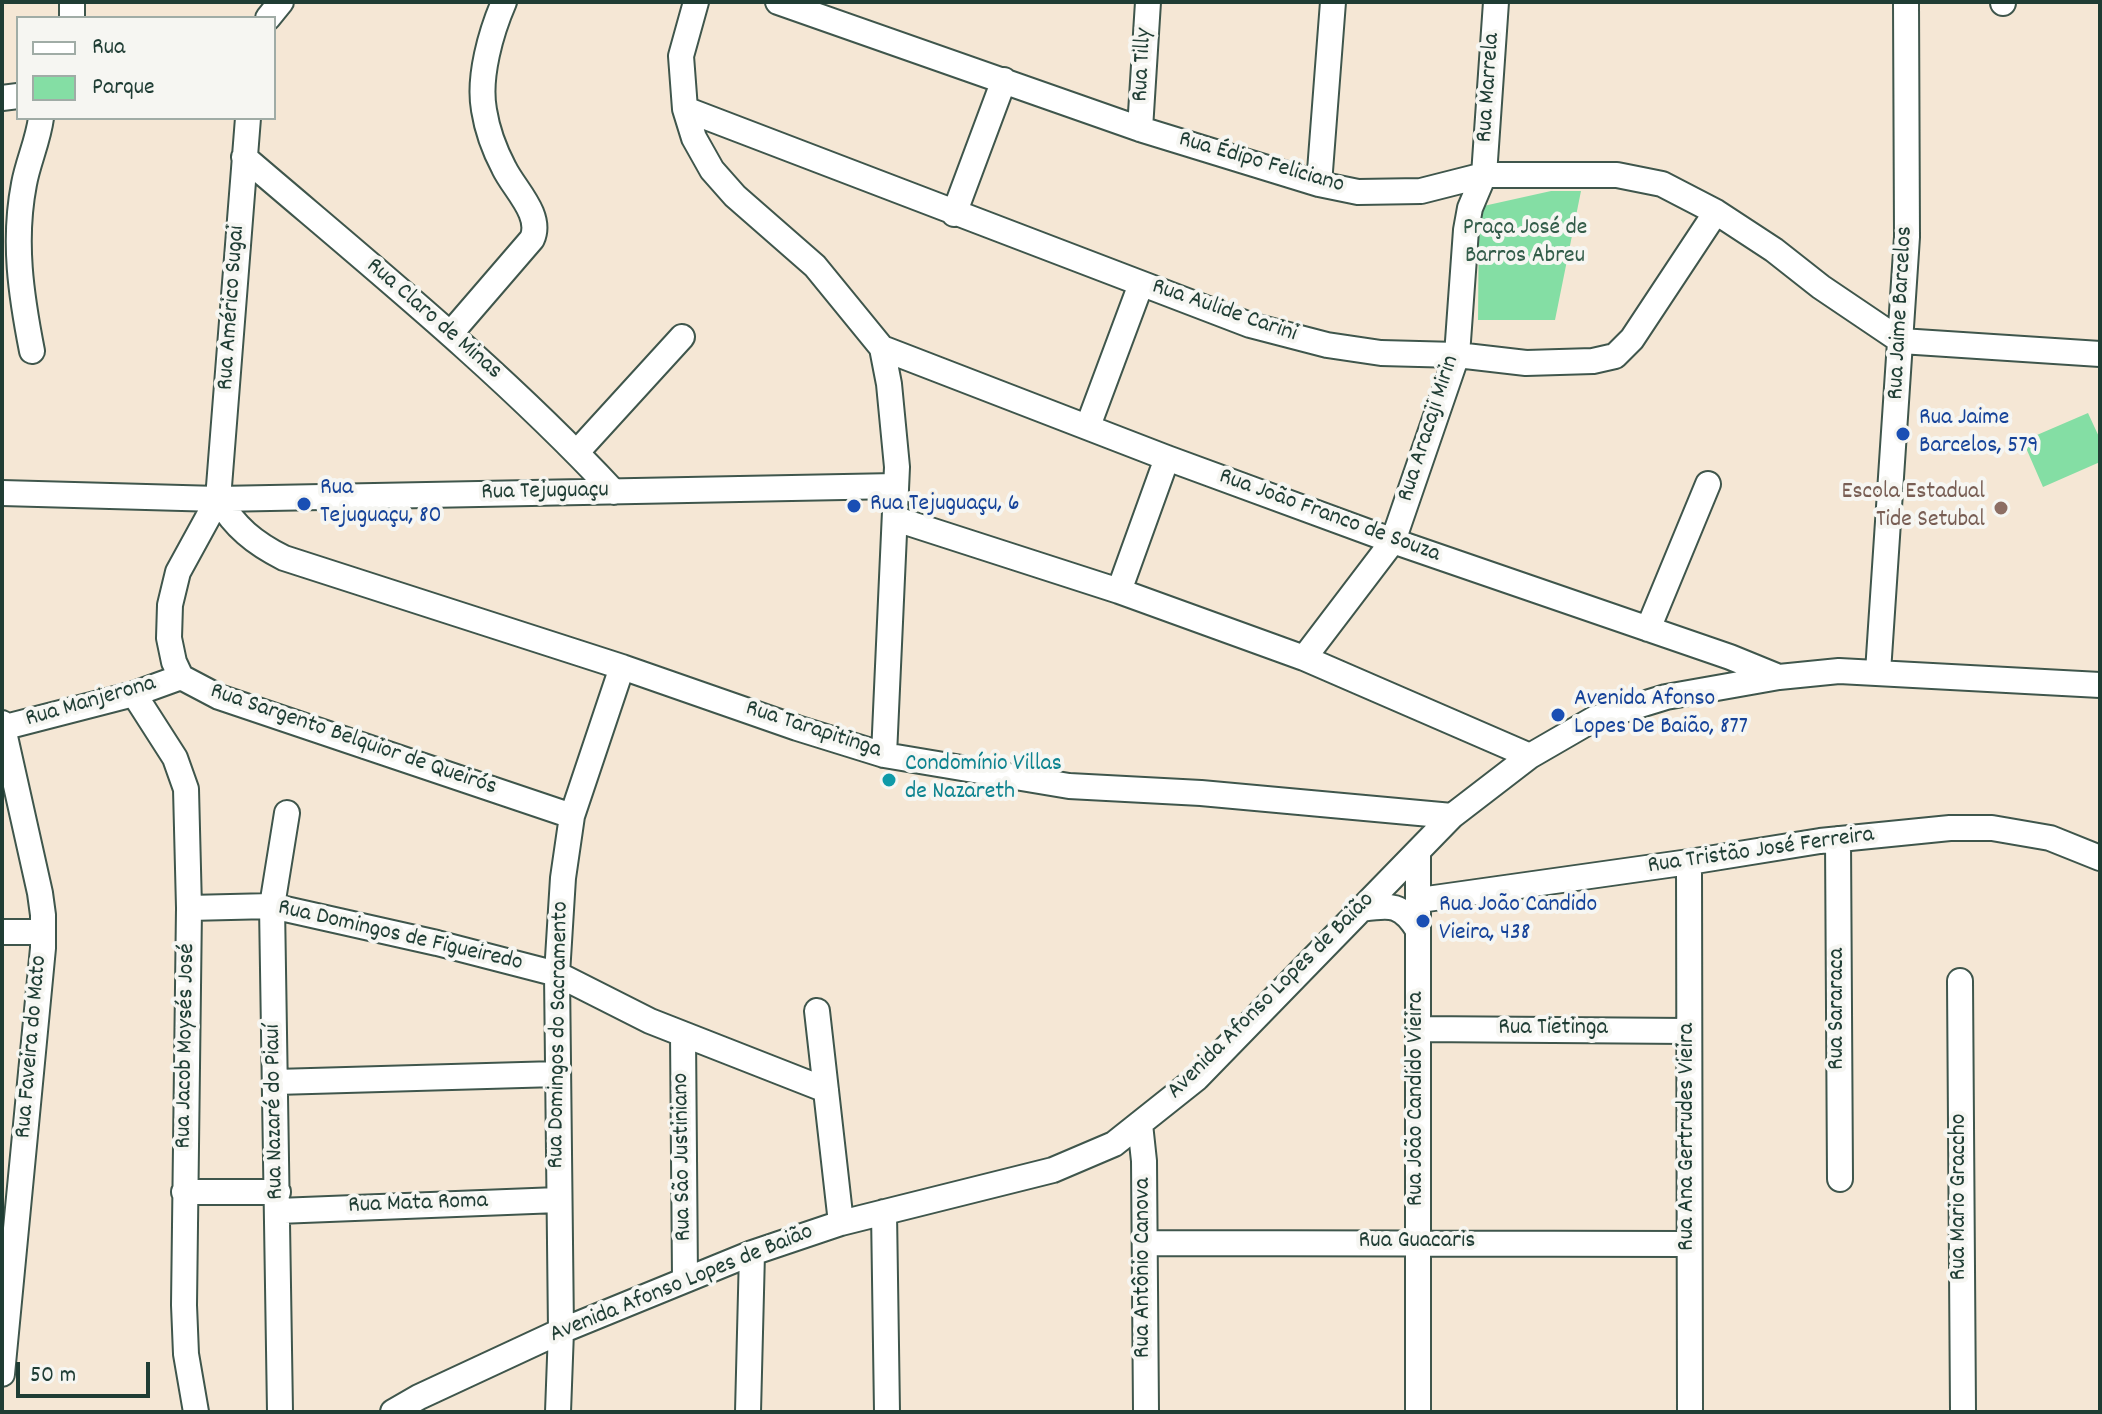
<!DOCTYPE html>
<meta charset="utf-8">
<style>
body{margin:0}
#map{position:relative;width:2102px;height:1414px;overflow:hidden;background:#f5e7d5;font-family:Dekko,sans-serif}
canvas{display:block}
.frame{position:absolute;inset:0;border:4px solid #1f3d34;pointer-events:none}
.legend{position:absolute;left:16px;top:16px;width:260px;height:104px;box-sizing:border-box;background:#f6f6f2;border:2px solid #a0aca6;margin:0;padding:10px 14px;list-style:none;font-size:24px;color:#1f3d34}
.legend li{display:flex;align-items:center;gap:16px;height:40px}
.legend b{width:40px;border:2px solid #a0aca6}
.scale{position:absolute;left:16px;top:1362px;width:134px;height:36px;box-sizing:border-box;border:4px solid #1f3d34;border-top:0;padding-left:10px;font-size:24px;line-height:28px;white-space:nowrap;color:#1f3d34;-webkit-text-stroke:6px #f6f6f2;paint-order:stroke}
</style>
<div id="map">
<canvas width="2102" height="1414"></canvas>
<div class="frame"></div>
<ul class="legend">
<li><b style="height:10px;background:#fff"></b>Rua</li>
<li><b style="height:22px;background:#84dea4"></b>Parque</li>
</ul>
<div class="scale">50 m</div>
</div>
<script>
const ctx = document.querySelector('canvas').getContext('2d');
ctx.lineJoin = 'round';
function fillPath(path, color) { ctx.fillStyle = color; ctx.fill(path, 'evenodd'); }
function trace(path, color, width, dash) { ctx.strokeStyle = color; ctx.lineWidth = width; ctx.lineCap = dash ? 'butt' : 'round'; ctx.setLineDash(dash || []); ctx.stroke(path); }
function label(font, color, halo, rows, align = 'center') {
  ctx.font = font + ' Dekko,sans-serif'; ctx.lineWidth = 8; ctx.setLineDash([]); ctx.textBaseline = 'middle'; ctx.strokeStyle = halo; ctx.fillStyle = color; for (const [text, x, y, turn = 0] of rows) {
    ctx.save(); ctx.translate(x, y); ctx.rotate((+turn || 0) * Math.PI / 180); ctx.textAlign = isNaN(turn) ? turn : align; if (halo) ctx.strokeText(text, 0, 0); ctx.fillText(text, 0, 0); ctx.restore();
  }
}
fillPath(new Path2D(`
 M1551 191H1581L1555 320H1478L1479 207Z
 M2088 413 2100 439V462L2043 487 2023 441Z`), '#84dea4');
const minor = new Path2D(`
 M696 2 681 56 685 109 694 138 712 170 735 196 815 266 882 348 889 384 897 467 884 755
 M778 2 1140 129 1319 184 1358 192 1421 191 1484 175H1617L1662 184 1716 212 1774 250 1821 287 1901 341 2100 354
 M2003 3V2
 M72 18V2
 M268 18 281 2
 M2 98 18 96
 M685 109 1250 325 1327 345 1381 353 1457 355 1526 363 1593 361 1615 356 1632 339 1716 212
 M248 118 218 499 178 572 170 605 169 638 174 662 181 677 219 697 572 816
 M1140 129 1148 2
 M244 157C370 265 500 370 614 492
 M1319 184 1333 2
 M954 214 1004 80
 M451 333 532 239C543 215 514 189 504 168 495 151 487 129 484 110 478 77 491 32 504 2
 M882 348 1167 458 1393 541 1730 657 1779 677
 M32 351C21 295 13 241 24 184 28 162 38 141 41 118
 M1088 426 1141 284
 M577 452 682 337
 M2 493 218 499 896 486
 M218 499C235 527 254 543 284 558L622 667 797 728 884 755 1069 786 1201 793 1452 816
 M896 519 1119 591 1304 658 1530 756
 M1119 591 1167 458
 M1648 629 1708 484
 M1304 658 1393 541 1457 355 1466 230 1470 208 1484 175 1496 2
 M1878 672 1907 237 1906 2
 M134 694 175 758 186 789 189 908 184 1305 186 1354 196 1412
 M2 723 40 893 43 915V948L2 1374
 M2 728 134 694 181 677
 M1838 839 1840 1179
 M1418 851V1412
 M1689 862 1690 1412
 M1420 900 1689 862 1820 841 1950 828H1992L2050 838 2100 858
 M189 908 272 906 437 943 557 974 650 1021 826 1090
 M1361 909C1391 905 1401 903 1418 930
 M2 932H43
 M1960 981 1963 1412
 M817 1011 841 1223
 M1418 1029 1688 1031
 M683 1034 685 1279
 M276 1082 557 1074
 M1140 1124 1144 1161 1146 1412
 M184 1192H278
 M278 1211 558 1200
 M884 1212 887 1412
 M1145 1243 1689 1244
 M280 1412 272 906 287 813
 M393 1412 419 1397 561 1331 752 1253 841 1223 1053 1170 1114 1144 1197 1078 1452 816 1530 756 1594 719 1666 697 1779 677 1839 671 2100 685
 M558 1412 561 1331 557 974 563 878 572 816 622 667
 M748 1412 752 1253`);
trace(minor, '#3f564c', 28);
trace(minor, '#fff', 24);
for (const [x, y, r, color] of [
 [1903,434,8,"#1a4fb4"],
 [304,504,8,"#1a4fb4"],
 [854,506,8,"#1a4fb4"],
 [2001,508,8,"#8d6e63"],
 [1558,715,8,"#1a4fb4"],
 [889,780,8,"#0f9aa8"],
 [1423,921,8,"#1a4fb4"]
]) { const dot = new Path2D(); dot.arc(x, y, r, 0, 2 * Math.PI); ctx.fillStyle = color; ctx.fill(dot); trace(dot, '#f6f6f2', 3); }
label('24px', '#1f3d34', '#f6f6f2', [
 ["Rua Tilly",1144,65,-87],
 ["Rua Marrela",1490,88,-86],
 ["Rua Édipo Feliciano",1261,164,16],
 ["Rua Américo Sugai",233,308,-86],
 ["Rua Aulide Carini",1224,312,19],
 ["Rua Jaime Barcelos",1902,313,-87],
 ["Rua Claro de Minas",433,320,41],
 ["Rua Aracaji Mirin",1430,429,-72],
 ["Rua Tejuguaçu",545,493,-1],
 ["Rua João Franco de Souza",1329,517,20],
 ["Rua Manjerona",91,703,-16],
 ["Rua Tarapitinga",813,731,18],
 ["Rua Sargento Belquior de Queirós",353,741,19],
 ["Rua Tristão José Ferreira",1761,852,-8],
 ["Rua Domingos de Figueiredo",400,937,13],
 ["Avenida Afonso Lopes de Baião",1272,997,-45],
 ["Rua Sararaca",1839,1009,-90],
 ["Rua Tietinga",1553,1030],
 ["Rua Domingos do Sacramento",560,1035,-89],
 ["Rua Jacob Moysés José",187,1046,-89],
 ["Rua Faveira do Mato",33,1047,-85],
 ["Rua João Candido Vieira",1418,1099,-90],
 ["Rua Nazaré do Piauí",276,1112,-91],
 ["Rua Ana Gertrudes Vieira",1689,1137,-90],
 ["Rua São Justiniano",684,1157,-91],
 ["Rua Mario Graccho",1961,1197,-90],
 ["Rua Mata Roma",418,1205,-2],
 ["Rua Guacaris",1417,1243],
 ["Rua Antônio Canova",1145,1268,-90],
 ["Avenida Afonso Lopes de Baião",682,1285,-22]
]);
label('24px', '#335d4a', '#f6f6f2', [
 ["Praça José de",1525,230],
 ["Barros Abreu",1525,258]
]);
label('24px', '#164399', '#f6f6f2', [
 ["Rua Jaime",1919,420],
 ["Barcelos, 579",1919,448],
 ["Rua",320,490],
 ["Tejuguaçu, 80",320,518],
 ["Rua Tejuguaçu, 6",870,506],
 ["Avenida Afonso",1574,701],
 ["Lopes De Baião, 877",1574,729],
 ["Rua João Candido",1439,907],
 ["Vieira, 438",1439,935]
], 'left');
label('24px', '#785e54', '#f6f6f2', [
 ["Escola Estadual",1985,494],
 ["Tide Setubal",1985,522]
], 'right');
label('24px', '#0d838f', '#f6f6f2', [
 ["Condomínio Villas",905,766],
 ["de Nazareth",905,794]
], 'left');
</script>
